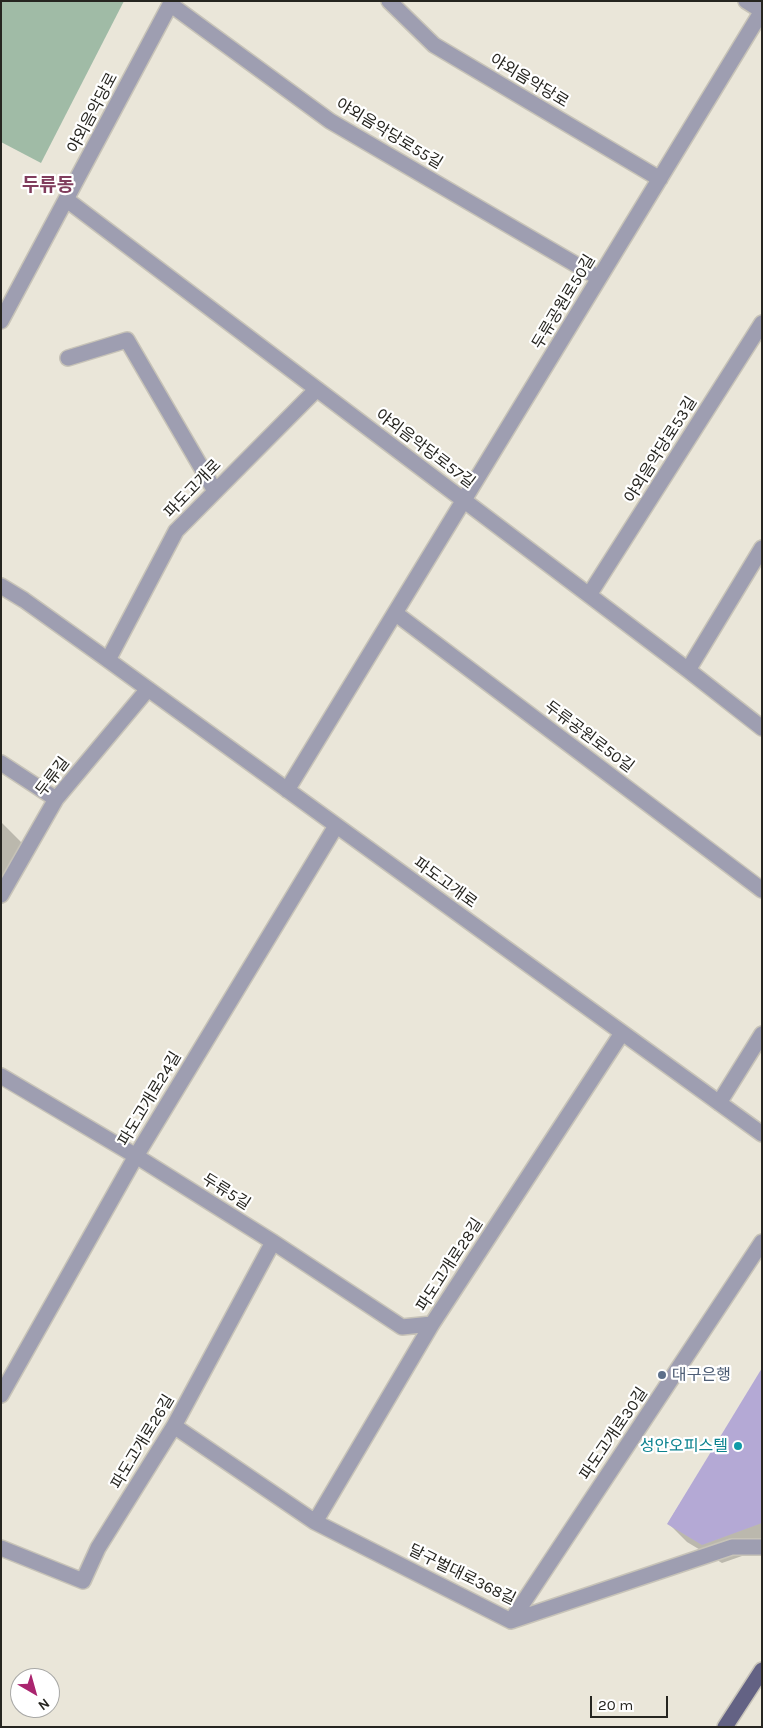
<!DOCTYPE html>
<html>
<head>
<meta charset="utf-8">
<style>
  body { margin:0 }
  #map { position:relative; width:763px; height:1728px; overflow:hidden; background:#eae6d9; font-family:Karla,sans-serif }
  canvas { display:block }
  .frame { position:absolute; inset:0; border:2px solid #262520; pointer-events:none }
  .north { position:absolute; left:10px; top:1668px; width:50px; height:50px; box-sizing:border-box; background:#fff; border:1px solid #a8a8a6; border-radius:50%; rotate:142deg; font-size:14px; font-weight:700; line-height:20px; text-align:center; color:#262520 }
  .north::after { content:''; display:block; margin:auto; width:18px; height:22px; background:#aa256f; clip-path:polygon(50% 0,100% 100%,50% 72%,0 100%) }
  .scale { position:absolute; left:590px; top:1696px; width:78px; height:22px; box-sizing:border-box; border:2px solid #262520; border-top:0; padding-left:6px; font-size:15px; line-height:18px; white-space:nowrap; color:#262520; -webkit-text-stroke:4px #fff; paint-order:stroke }
</style>
</head>
<body>
<div id="map">
<canvas width="763" height="1728"></canvas>
<div class="frame"></div>
<div class="north">N</div>
<div class="scale">20 m</div>
</div>
<script>
const c = document.querySelector('canvas').getContext('2d');
c.lineJoin = 'round';
function paint(path, color) {
  c.fillStyle = color;
  c.fill(path, 'evenodd');
}
function toPath(rows) {
  const path = new Path2D();
  for (const r of rows) {
    path.moveTo(r[0], r[1]);
    for (let i = 2; i < r.length; i += 2) path.lineTo(r[i], r[i + 1]);
  }
  return path;
}
function stroke(path, color, width, dash) {
  c.strokeStyle = color;
  c.lineWidth = width;
  c.lineCap = dash ? 'butt' : 'round';
  c.setLineDash(dash || []);
  c.stroke(path);
}
function write(font, color, halo, rows, align = 'center') {
  c.font = font + ' Karla,"Noto Sans KR",sans-serif';
  c.lineWidth = 4.5;
  c.setLineDash([]);
  c.textBaseline = 'middle';
  c.strokeStyle = halo;
  c.fillStyle = color;
  for (const [text, x, y, turn = 0] of rows) {
    c.save();
    c.translate(x, y);
    c.rotate((+turn || 0) * Math.PI / 180);
    c.textAlign = isNaN(turn) ? turn : align;
    if (halo) c.strokeText(text, 0, 0);
    c.fillText(text, 0, 0);
    c.restore();
  }
}
paint(toPath([
  [1,1,124,1,41,163,1,142]
]), '#a0bba6');
paint(toPath([
  [1,822,31,852,1,900],
  [762,1371,762,1549,722,1563,687,1542,668,1523]
]), '#0003');
paint(toPath([
  [762,1368,762,1523,702,1545,667,1524]
]), '#b4a9d5');
const minor = toPath([
  [389,1,434,45,660,179],
  [746,1,762,11],
  [170,4,330,121,599,278],
  [67,200,688,670,762,728],
  [1,321,172,1],
  [68,358,127,340,215,491],
  [1,586,24,600,108,660,762,1134],
  [589,595,762,323],
  [395,613,762,890],
  [108,660,176,531,317,389],
  [688,670,762,548],
  [1,763,56,799],
  [287,790,762,11],
  [1,895,56,799,148,689],
  [1,1076,136,1156,273,1242,402,1327,432,1324],
  [719,1103,762,1034],
  [1,1395,136,1156,336,826],
  [174,1426,315,1522,511,1621,732,1547,762,1547],
  [315,1522,432,1324,622,1033],
  [1,1548,83,1581,98,1548,174,1426,273,1242],
  [511,1621,762,1242]
]);
const major = toPath([
  [725,1727,762,1670]
]);
stroke(minor, '#c7c3b8', 18);
stroke(major, '#c7c3b8', 18);
stroke(minor, '#9e9eb1', 15);
stroke(major, '#636284', 15);
for (const [x, y, r, color] of [
  [662,1375,5,"#5c6f8a"],
  [738,1446,5,"#0f9aa8"]
]) {
  const dot = new Path2D();
  dot.arc(x, y, r, 0, 2 * Math.PI);
  c.fillStyle = color;
  c.fill(dot);
  stroke(dot, '#fff', 2);
}
write('16px', '#262520', '#fff', [
  ["야외음악당로",529,81,31],
  ["야외음악당로",93,113,-62],
  ["야외음악당로55길",389,134,31],
  ["두류공원로50길",564,302,-59],
  ["야외음악당로57길",425,449,37],
  ["야외음악당로53길",661,450,-58],
  ["파도고개로",193,489,-46],
  ["두류공원로50길",589,737,37],
  ["두류길",53,777,-53],
  ["파도고개로",445,883,36],
  ["파도고개로24길",150,1099,-59],
  ["두류5길",226,1192,32],
  ["파도고개로28길",450,1265,-57],
  ["파도고개로30길",614,1434,-56],
  ["파도고개로26길",143,1442,-59],
  ["달구벌대로368길",462,1575,26]
]);
write('16px', '#4e5e75', '#fff', [
  ["대구은행",672,1375]
], 'left');
write('16px', '#0d838f', '#fff', [
  ["성안오피스텔",728,1446]
], 'right');
write('bold 19px', '#803d5d', '#fff', [
  ["두류동",48,186]
]);
</script>
</body>
</html>
